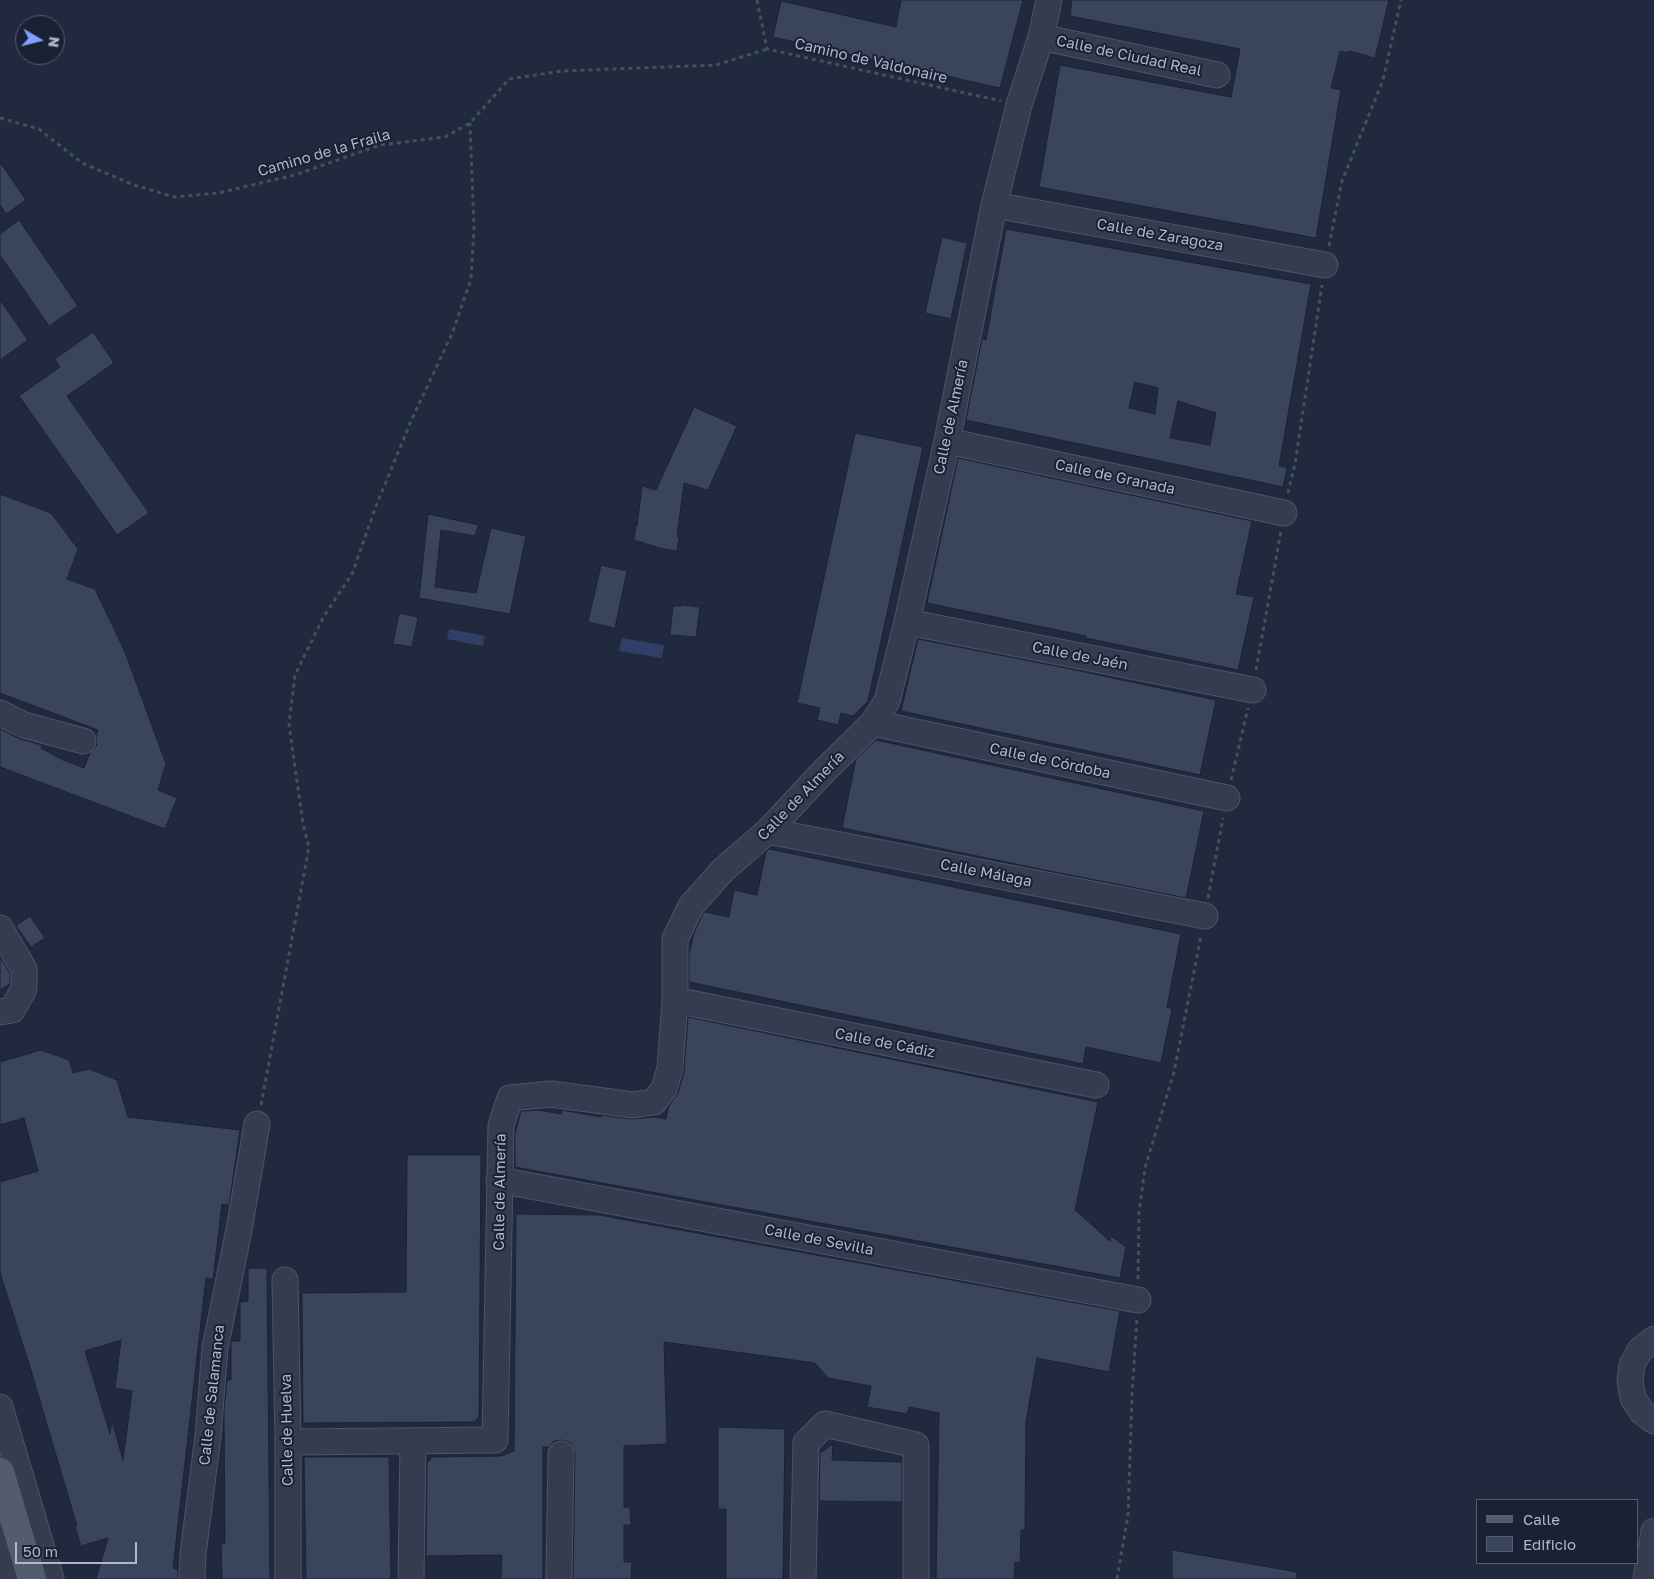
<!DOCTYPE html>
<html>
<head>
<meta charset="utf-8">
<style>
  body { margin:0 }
  #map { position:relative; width:1654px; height:1579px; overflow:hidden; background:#21293f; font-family:"Golos Text",sans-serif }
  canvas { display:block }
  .legend { position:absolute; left:1476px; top:1499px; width:162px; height:65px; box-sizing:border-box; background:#1a2134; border:1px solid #565d70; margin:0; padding:6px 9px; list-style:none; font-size:15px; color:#b1b7ca }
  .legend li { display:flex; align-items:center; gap:10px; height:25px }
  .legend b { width:25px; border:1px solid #565d70 }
  .north { position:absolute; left:15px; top:15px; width:50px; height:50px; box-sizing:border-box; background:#1a2134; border:1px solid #565d70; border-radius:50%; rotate:98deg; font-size:14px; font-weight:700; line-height:20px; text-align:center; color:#b1b7ca }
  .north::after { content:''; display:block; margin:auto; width:18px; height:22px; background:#819fff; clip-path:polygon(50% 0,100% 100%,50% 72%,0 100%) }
  .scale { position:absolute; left:15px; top:1542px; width:122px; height:22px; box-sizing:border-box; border:2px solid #b1b7ca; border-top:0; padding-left:6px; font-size:15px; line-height:18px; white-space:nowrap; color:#b1b7ca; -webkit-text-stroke:4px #1a2134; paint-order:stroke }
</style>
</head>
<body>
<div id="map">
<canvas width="1654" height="1579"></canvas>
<ul class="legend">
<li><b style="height:6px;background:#535b6f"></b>Calle</li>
<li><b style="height:14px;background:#3b445d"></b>Edificio</li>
</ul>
<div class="north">N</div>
<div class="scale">50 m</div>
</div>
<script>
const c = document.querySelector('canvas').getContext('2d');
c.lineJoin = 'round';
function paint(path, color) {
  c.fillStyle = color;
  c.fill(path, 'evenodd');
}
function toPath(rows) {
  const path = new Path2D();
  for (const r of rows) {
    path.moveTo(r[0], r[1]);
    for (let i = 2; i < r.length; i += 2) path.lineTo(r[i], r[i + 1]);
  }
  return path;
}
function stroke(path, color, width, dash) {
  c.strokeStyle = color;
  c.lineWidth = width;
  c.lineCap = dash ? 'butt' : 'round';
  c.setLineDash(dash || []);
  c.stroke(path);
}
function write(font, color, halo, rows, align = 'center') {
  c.font = font + ' "Golos Text",sans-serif';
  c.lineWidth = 4;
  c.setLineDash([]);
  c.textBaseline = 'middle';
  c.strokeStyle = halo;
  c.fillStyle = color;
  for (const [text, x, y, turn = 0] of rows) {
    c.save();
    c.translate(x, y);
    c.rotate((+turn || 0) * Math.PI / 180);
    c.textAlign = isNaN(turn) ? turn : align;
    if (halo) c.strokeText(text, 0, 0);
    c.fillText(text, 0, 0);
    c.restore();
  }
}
paint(toPath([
  [449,629,485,636,483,646,447,639],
  [622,638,664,645,662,658,619,651]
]), '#313f66');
const building = toPath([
  [901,0,1023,0,1000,88,773,37,781,1,896,27,901,0],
  [1072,0,1389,0,1375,58,1349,51,1349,53,1340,51,1331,88,1341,90,1316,238,1039,187,1060,65,1231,97,1240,49,1070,16,1072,0],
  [0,162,26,200,6,214,0,205,0,162],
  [19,220,78,306,49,326,0,255,0,234,19,220],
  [1006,229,1311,284,1279,466,1287,468,1283,487,966,420,982,339,986,340,1006,229],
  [1135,382,1158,388,1155,414,1129,408,1135,382],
  [1178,401,1216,413,1210,445,1170,438,1178,401],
  [942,237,967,243,951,319,925,313,942,237],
  [0,300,28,340,0,360,0,300],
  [93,332,114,363,67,396,149,513,117,535,19,396,60,367,55,359,93,332],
  [694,407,737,426,708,490,684,483,677,537,679,537,677,551,663,549,634,540,636,525,637,526,642,486,656,490,694,407],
  [855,433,923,447,868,701,853,716,841,713,838,725,817,720,820,708,797,703,855,433],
  [958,458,1252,521,1236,594,1254,597,1238,670,1086,638,1086,636,927,603,958,458],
  [0,494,51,513,78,549,67,579,95,589,125,652,166,764,158,790,177,798,165,829,0,767,0,729,20,739,42,745,41,748,63,760,84,768,90,753,97,745,96,736,98,730,0,693,0,494],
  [428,514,478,525,475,536,441,530,435,587,476,593,491,528,526,536,510,614,419,598,428,514],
  [601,565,627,571,615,628,588,622,601,565],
  [682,605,700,607,696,637,670,635,673,606,682,606,682,605],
  [399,613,418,617,412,647,393,644,399,613],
  [918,639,1066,668,1216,700,1200,775,901,711,918,639],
  [876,740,1204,811,1186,898,1040,869,842,828,856,759,876,740],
  [769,849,1181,934,1167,1007,1172,1009,1161,1063,1086,1047,1083,1064,689,982,689,955,694,933,703,914,705,912,729,917,734,890,757,895,766,852,769,849],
  [30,916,45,938,31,947,16,926,30,916],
  [0,956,10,973,10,984,0,990,0,956],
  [688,1017,1098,1102,1075,1210,1110,1241,1111,1236,1126,1247,1120,1278,515,1167,515,1134,521,1111,539,1110,561,1114,562,1110,601,1117,601,1115,631,1119,654,1117,666,1119,669,1106,678,1093,684,1072,688,1017],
  [41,1050,69,1060,73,1073,89,1069,117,1080,128,1117,240,1130,229,1205,222,1204,213,1279,206,1278,173,1568,178,1570,178,1579,96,1579,108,1538,81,1546,75,1526,77,1526,30,1367,0,1273,0,1182,38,1171,24,1118,0,1125,0,1062,41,1050],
  [121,1340,115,1388,132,1391,123,1460,112,1421,110,1434,85,1351,121,1340],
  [407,1155,481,1155,479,1417,474,1422,303,1423,302,1293,406,1292,407,1155],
  [516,1214,599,1215,1120,1311,1109,1372,1037,1358,1026,1422,1025,1530,1021,1530,1020,1563,1015,1562,1014,1579,936,1579,939,1413,909,1407,907,1414,867,1407,871,1386,828,1378,815,1363,664,1342,667,1444,624,1446,624,1507,630,1507,631,1525,624,1525,624,1562,632,1562,631,1579,573,1579,575,1454,573,1447,569,1442,562,1440,554,1441,549,1447,543,1447,543,1579,501,1579,502,1555,426,1556,427,1463,433,1457,501,1456,514,1451,516,1214],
  [248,1268,267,1268,270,1579,222,1579,221,1543,225,1543,224,1411,227,1380,231,1380,231,1341,240,1341,240,1302,248,1301,248,1268],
  [718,1427,785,1429,783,1579,726,1579,726,1509,718,1509,718,1427],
  [833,1444,832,1460,902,1462,902,1502,819,1501,820,1453,833,1444],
  [304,1457,389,1457,391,1579,306,1579,304,1457],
  [1172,1550,1297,1572,1297,1579,1172,1579,1172,1550]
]);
paint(building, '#3b445d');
stroke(building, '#1c2336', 1);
const minor = toPath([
  [1041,37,1217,75],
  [994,205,1325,265],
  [947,441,1284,513],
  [907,622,1253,690],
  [0,713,24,725,83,741],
  [873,723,1227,798],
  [768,831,1205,916],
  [0,928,24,969,24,989,12,1010,0,1012],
  [675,1000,1096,1085],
  [499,1180,1138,1300],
  [285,1280,288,1442,288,1579],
  [1654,1339,1640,1350,1632,1365,1630,1381,1633,1398,1642,1412,1654,1421],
  [0,1407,51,1579],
  [288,1442,495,1440,501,1125,510,1098,551,1094,633,1105,654,1102,664,1089,670,1068,675,1000,675,939,691,906,723,870,768,831,824,771,873,723,887,701,907,622,947,441,994,205,1019,105,1041,37,1049,0],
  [0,1538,12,1579],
  [192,1579,193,1554,208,1436,215,1348,239,1230,257,1124],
  [411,1579,413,1442],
  [559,1579,561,1454],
  [803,1579,806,1443,825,1424,916,1445,916,1579],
  [1646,1579,1654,1531]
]);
const major = toPath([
  [0,1472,32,1579]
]);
stroke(minor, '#4d5467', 27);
stroke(major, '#3e4558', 29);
stroke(toPath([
  [757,0,767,49,1001,101],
  [0,118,39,129,82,163,134,185,174,197,218,193,295,175,380,145,445,137,470,123,509,79,562,71,716,65,767,49],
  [1329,246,1342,181,1383,80,1401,0],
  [1288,493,1295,464,1322,285],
  [1256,670,1281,531],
  [1231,780,1248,708],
  [1208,898,1223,818],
  [261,1105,309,847,303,824,289,724,295,675,324,616,352,574,376,506,411,421,452,334,471,279,474,229,470,123],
  [1138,1279,1139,1213,1145,1168,1174,1072,1201,936],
  [1117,1579,1128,1515,1132,1396,1137,1318]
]), '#3e545a', 3, [4, 4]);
stroke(minor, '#353c4f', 25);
stroke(major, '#535b6f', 28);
write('15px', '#b1b7ca', '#1a2134', [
  ["Calle de Ciudad Real",1129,56,12],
  ["Camino de Valdonaire",871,61,13],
  ["Camino de la Fraila",324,153,-16],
  ["Calle de Zaragoza",1160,235,10],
  ["Calle de Almería",951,417,-78],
  ["Calle de Granada",1115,477,12],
  ["Calle de Jaén",1080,656,11],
  ["Calle de Córdoba",1050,761,12],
  ["Calle de Almería",801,796,-46],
  ["Calle Málaga",986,873,11],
  ["Calle de Cádiz",885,1043,11],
  ["Calle de Almería",500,1192,-89],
  ["Calle de Sevilla",819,1240,11],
  ["Calle de Salamanca",212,1395,-84],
  ["Calle de Huelva",287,1430,-91]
]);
</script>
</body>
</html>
